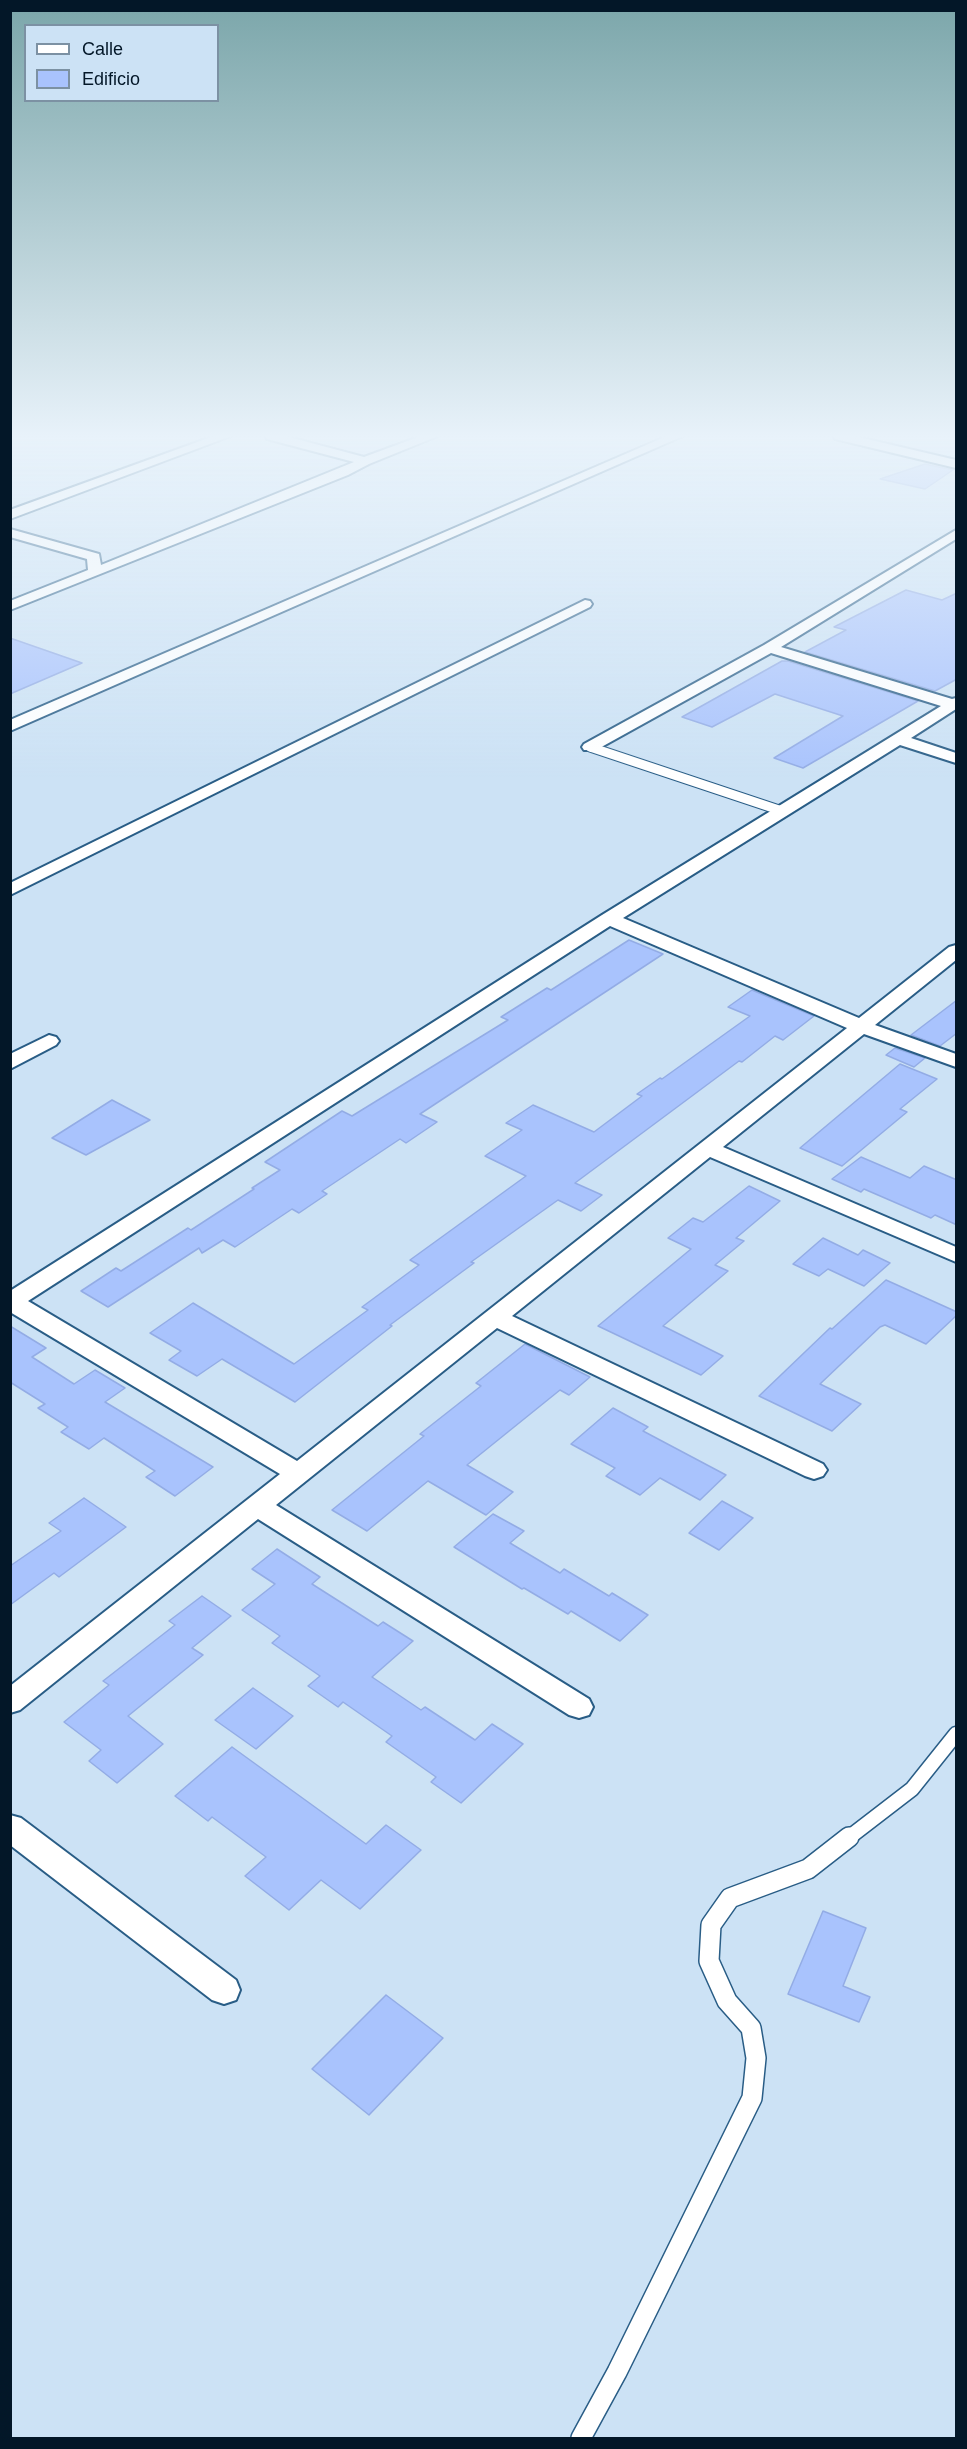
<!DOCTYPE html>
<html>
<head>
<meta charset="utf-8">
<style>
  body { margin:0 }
  #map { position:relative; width:967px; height:2449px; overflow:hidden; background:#cce2f5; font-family:Helvetica,sans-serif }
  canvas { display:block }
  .frame { position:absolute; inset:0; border:12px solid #031728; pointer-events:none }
  .legend { position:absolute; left:24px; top:24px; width:195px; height:78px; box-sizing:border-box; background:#cce2f5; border:2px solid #7c91a3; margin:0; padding:8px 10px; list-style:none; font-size:18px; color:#031728 }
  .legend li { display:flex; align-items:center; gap:12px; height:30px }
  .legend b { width:30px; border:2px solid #7c91a3 }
</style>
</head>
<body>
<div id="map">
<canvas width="967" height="2449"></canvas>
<div class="frame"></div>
<ul class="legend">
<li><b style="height:8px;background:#fff"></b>Calle</li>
<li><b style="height:16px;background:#a9c3fd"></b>Edificio</li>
</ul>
</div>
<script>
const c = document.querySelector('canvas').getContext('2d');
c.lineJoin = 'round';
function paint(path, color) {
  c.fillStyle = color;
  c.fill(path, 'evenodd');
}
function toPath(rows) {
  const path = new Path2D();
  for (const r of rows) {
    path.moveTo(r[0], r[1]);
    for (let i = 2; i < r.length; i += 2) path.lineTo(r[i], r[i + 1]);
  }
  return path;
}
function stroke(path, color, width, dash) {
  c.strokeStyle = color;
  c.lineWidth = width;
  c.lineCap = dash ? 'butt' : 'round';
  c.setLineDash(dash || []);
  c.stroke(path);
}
const building = toPath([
  [925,464,953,470,925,489,880,479,925,464],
  [906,590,942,600,957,593,957,679,935,691,805,652,846,630,834,627,906,590],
  [10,638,82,663,10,694,10,638],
  [782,661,788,661,918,701,803,768,774,758,843,716,775,694,712,727,682,717,782,661],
  [629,940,663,954,420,1114,437,1122,406,1143,400,1139,322,1191,327,1194,299,1213,292,1209,235,1247,223,1240,202,1253,199,1248,108,1307,81,1291,116,1268,121,1271,188,1228,191,1230,254,1189,252,1188,280,1170,265,1162,342,1111,352,1116,508,1020,501,1017,547,988,551,990,629,940],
  [752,990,814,1016,783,1040,775,1036,742,1062,739,1061,575,1183,602,1195,581,1211,558,1200,471,1262,474,1263,390,1325,392,1326,295,1402,222,1359,197,1376,169,1360,181,1351,150,1333,193,1303,294,1364,368,1310,362,1307,419,1265,410,1260,526,1176,485,1156,522,1130,506,1123,533,1105,594,1132,642,1096,637,1094,660,1078,662,1079,750,1016,728,1007,752,990],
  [957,1000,957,1033,940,1046,911,1035,957,1000],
  [895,1048,925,1058,914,1067,886,1055,895,1048],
  [900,1064,937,1079,900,1109,907,1112,842,1166,800,1148,900,1064],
  [112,1100,150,1120,86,1155,52,1138,112,1100],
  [861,1157,910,1178,924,1166,957,1180,957,1225,935,1215,931,1218,864,1189,861,1192,832,1179,861,1157],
  [749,1186,780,1201,736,1238,744,1241,715,1265,728,1271,663,1326,723,1356,701,1375,598,1326,691,1249,668,1238,693,1218,703,1222,749,1186],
  [823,1238,858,1255,863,1250,890,1263,864,1286,828,1269,819,1276,793,1264,823,1238],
  [886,1280,957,1312,957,1315,926,1344,885,1325,880,1327,820,1384,861,1404,832,1431,759,1396,830,1328,832,1329,886,1280],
  [10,1326,46,1348,32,1357,74,1384,95,1370,125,1388,105,1402,213,1467,175,1496,146,1477,155,1471,104,1438,89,1449,61,1432,68,1427,38,1408,45,1404,10,1382,10,1326],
  [525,1344,590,1377,569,1395,560,1390,467,1465,513,1492,486,1515,428,1481,367,1531,332,1510,424,1436,420,1434,481,1386,476,1383,525,1344],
  [613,1408,648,1427,643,1431,726,1475,700,1500,660,1478,640,1495,606,1476,615,1468,571,1444,613,1408],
  [84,1498,126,1527,59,1577,54,1573,10,1605,10,1566,61,1531,49,1523,84,1498],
  [722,1501,753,1518,719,1550,689,1533,722,1501],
  [493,1514,524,1531,510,1543,560,1573,564,1569,609,1596,612,1593,648,1615,620,1641,571,1611,568,1614,524,1588,522,1589,454,1547,493,1514],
  [277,1549,320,1577,312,1584,378,1626,383,1622,413,1641,372,1677,421,1710,425,1707,475,1740,492,1724,523,1744,461,1803,431,1782,436,1777,386,1742,392,1736,343,1702,338,1707,308,1686,320,1676,272,1643,280,1636,242,1610,275,1584,252,1569,277,1549],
  [202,1596,231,1616,192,1648,203,1655,128,1716,163,1744,117,1783,89,1761,101,1750,64,1722,109,1685,103,1681,175,1625,169,1621,202,1596],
  [253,1688,293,1716,256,1749,215,1720,253,1688],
  [232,1747,366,1844,386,1825,421,1850,360,1909,321,1880,289,1910,245,1876,266,1857,212,1817,208,1821,175,1796,232,1747],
  [823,1911,866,1928,843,1986,870,1997,859,2022,788,1994,823,1911],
  [386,1995,443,2038,369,2115,312,2069,386,1995]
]);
paint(building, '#a9c3fd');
stroke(building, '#93ace5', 1.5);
const serviceFar2 = toPath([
  [590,747,782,811]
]);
const serviceFar1 = toPath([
  [847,1839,912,1789,956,1734]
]);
const service = toPath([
  [581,2438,617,2372,752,2098,756,2058,751,2028,727,2001,709,1961,711,1925,730,1898,808,1869,849,1837]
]);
const minor = toPath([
  [214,436,231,436,10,519,10,510,214,436],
  [265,436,285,436,364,457,421,436,438,436,369,464,348,475,10,610,10,601,88,570,87,559,10,537,10,529,99,554,101,565,354,462,267,439,265,436],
  [667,436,683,436,10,731,10,720,667,436],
  [833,436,854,436,956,460,956,468,835,439,833,436],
  [956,530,956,539,781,647,952,699,956,698,956,709,911,738,956,753,956,763,900,745,623,918,859,1018,949,947,956,945,956,960,875,1025,956,1054,956,1067,864,1034,723,1147,956,1247,956,1262,710,1157,512,1316,823,1464,827,1470,823,1476,814,1479,805,1476,497,1328,276,1505,589,1699,593,1707,589,1715,579,1718,569,1715,258,1519,20,1710,10,1713,10,1686,280,1474,10,1312,10,1291,602,915,941,706,771,653,596,750,584,750,582,747,584,744,764,645,956,530],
  [610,926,847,1028,297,1461,28,1301,610,926],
  [585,600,590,601,592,604,590,607,10,895,10,883,585,600],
  [49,1035,56,1037,59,1041,56,1045,10,1069,10,1054,49,1035],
  [10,1815,21,1818,236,1980,240,1990,236,2000,224,2004,212,2000,10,1845,10,1815]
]);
stroke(serviceFar2, '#295d86', 11);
stroke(serviceFar1, '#295d86', 17);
stroke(service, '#295d86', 22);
stroke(minor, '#295d86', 4);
stroke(serviceFar2, '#fff', 9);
stroke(serviceFar1, '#fff', 14);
stroke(service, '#fff', 19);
paint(minor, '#fff');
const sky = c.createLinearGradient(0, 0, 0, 779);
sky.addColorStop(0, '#7ba6aa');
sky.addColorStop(0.56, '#e8f2fa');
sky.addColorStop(1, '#e8f2fa00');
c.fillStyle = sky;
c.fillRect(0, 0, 967, 779);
</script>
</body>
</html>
